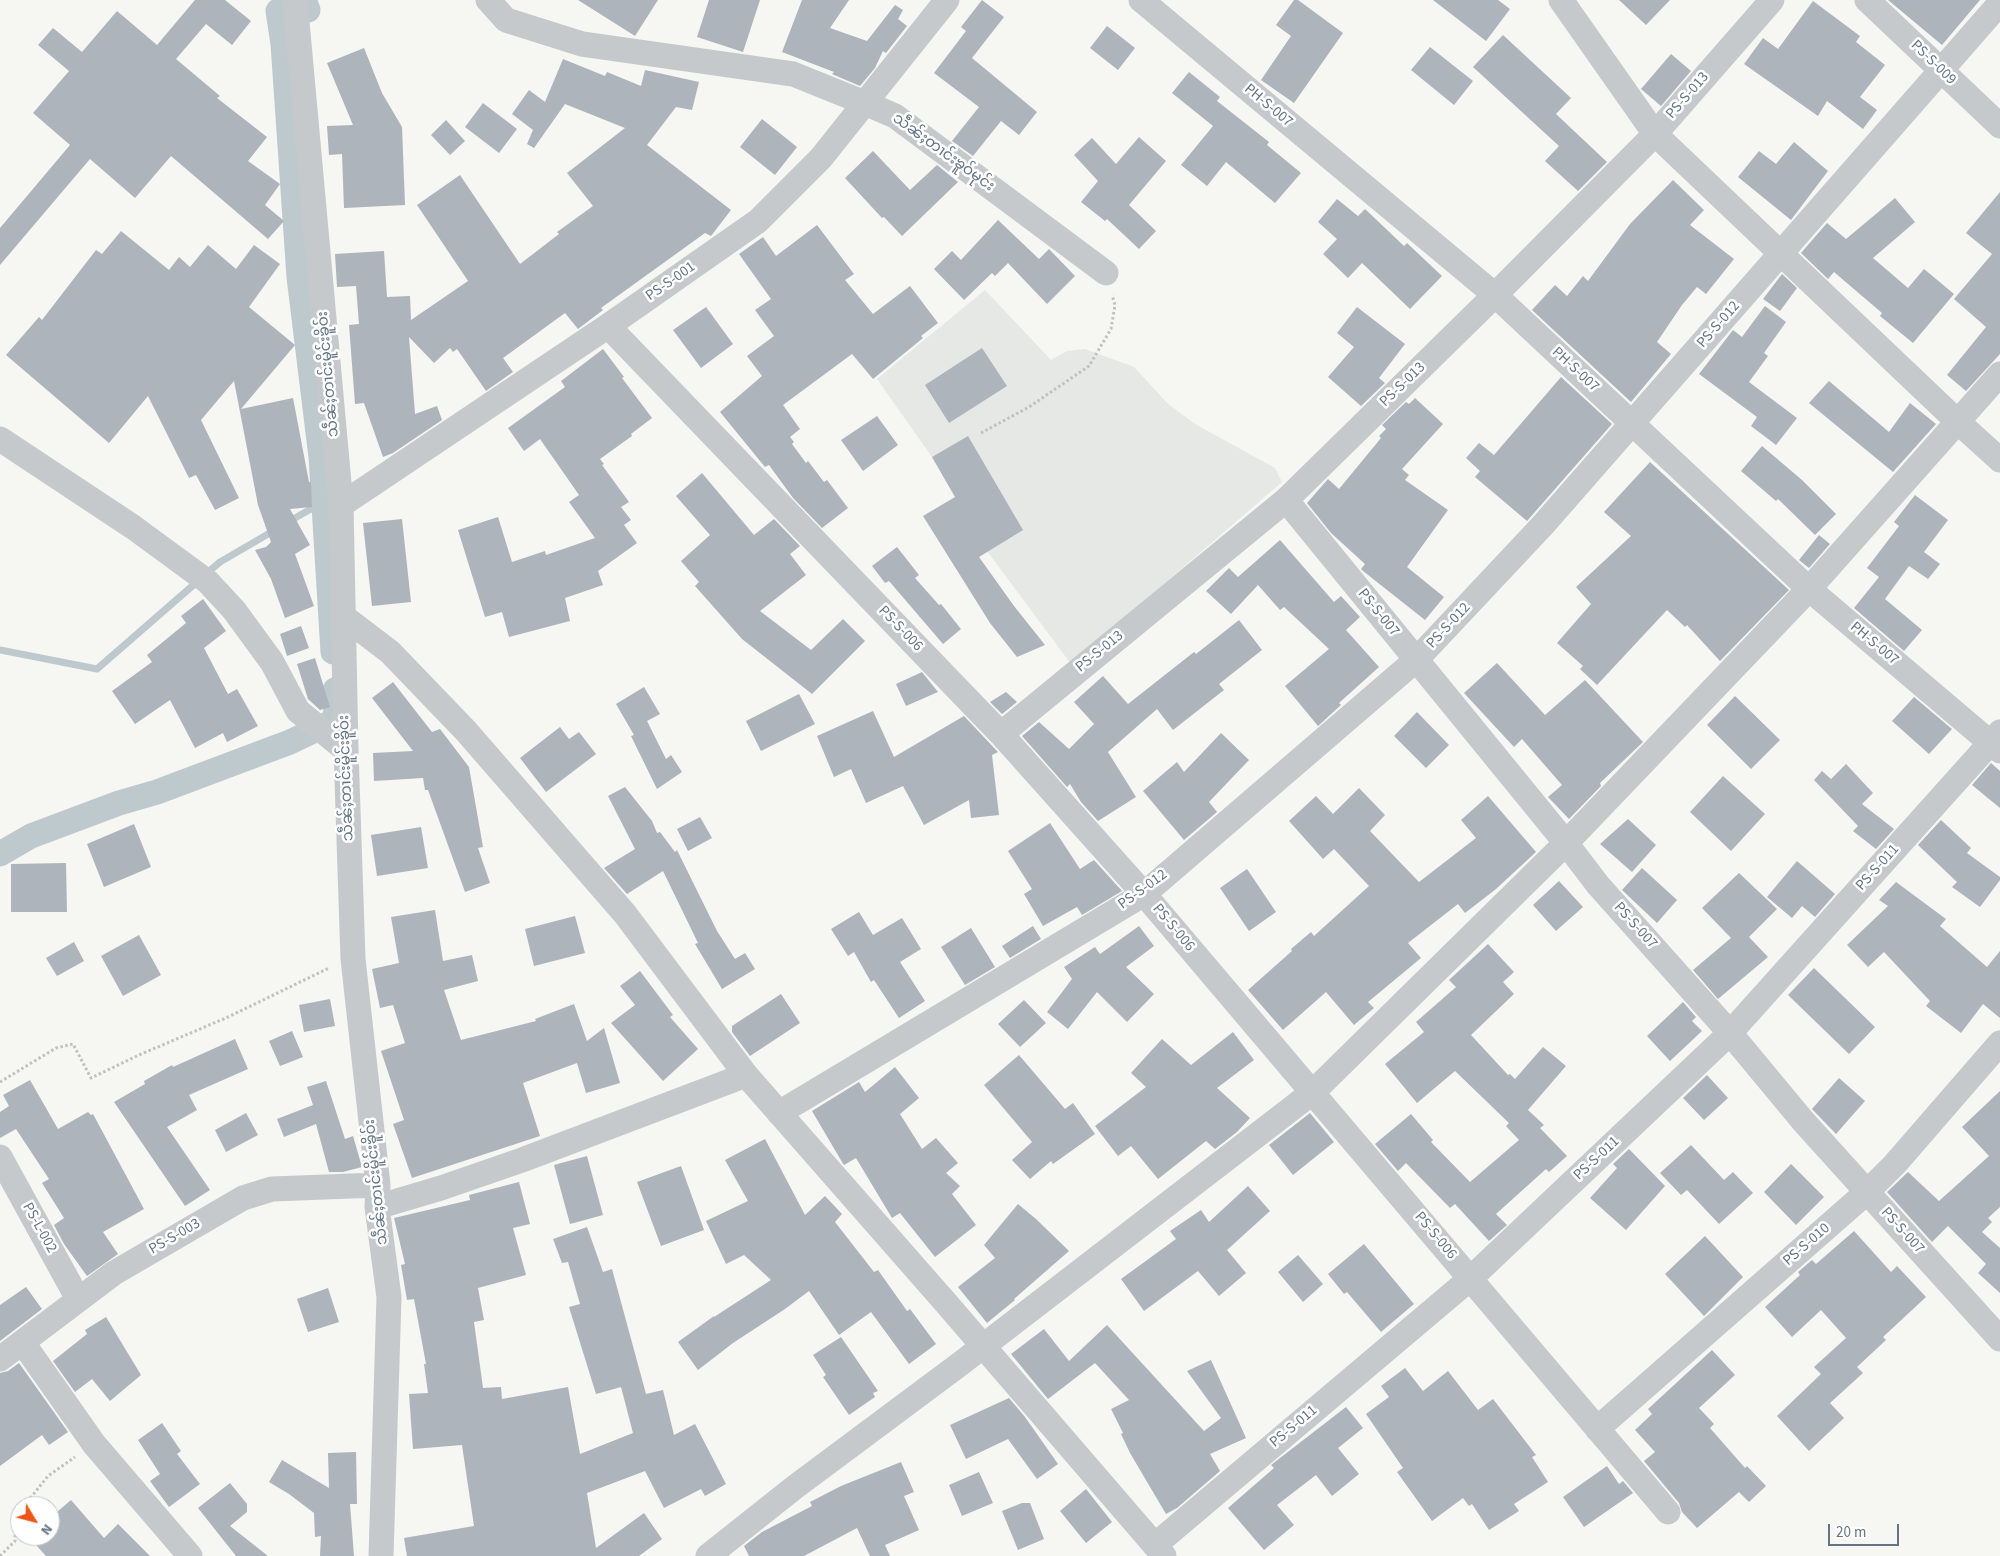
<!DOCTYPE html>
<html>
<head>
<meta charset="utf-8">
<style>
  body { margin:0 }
  #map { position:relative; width:2000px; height:1556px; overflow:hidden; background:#f6f6f2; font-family:"Source Sans 3",sans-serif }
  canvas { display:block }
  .north { position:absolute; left:10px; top:1496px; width:50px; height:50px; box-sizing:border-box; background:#fff; border:1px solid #c1c7ce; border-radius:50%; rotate:127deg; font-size:14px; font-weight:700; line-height:20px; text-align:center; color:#637485 }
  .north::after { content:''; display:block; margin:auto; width:18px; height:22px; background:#ef5419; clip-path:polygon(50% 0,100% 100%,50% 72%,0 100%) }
  .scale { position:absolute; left:1828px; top:1524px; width:71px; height:22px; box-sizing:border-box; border:2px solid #637485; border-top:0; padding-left:6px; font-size:15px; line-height:18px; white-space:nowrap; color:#637485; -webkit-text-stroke:4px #fff; paint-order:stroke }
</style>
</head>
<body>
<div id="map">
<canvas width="2000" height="1556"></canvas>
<div class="north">N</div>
<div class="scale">20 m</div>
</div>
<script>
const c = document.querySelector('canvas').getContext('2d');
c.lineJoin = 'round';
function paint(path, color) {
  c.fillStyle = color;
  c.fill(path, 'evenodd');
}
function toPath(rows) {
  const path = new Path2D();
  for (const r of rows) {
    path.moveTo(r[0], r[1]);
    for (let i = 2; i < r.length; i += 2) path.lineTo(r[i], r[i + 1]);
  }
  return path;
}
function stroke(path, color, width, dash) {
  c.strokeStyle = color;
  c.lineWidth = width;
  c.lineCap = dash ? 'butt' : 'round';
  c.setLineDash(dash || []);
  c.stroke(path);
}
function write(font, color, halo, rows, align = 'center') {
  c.font = font + ' "Source Sans 3","Noto Sans Myanmar",sans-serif';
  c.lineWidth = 5;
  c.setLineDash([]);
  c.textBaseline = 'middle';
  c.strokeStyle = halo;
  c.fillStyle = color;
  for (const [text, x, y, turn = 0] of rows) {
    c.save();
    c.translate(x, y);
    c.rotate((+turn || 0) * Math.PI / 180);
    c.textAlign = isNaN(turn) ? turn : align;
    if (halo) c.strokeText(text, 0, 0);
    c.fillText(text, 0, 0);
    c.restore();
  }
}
paint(toPath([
  [985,290,1051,360,1067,351,1085,349,1134,367,1168,404,1195,424,1275,468,1282,482,1071,664,987,551,932,457,877,379]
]), '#e6e8e5');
stroke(toPath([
  [288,522,325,501],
  [206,574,220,562,275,530],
  [0,650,97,669,198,581]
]), '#bec9ce', 7);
stroke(toPath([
  [305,2,308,10,278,11,283,44,299,277,321,457,333,652],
  [0,854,31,836,119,803,157,792,290,742,336,720,335,690]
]), '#bec9ce', 25);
paint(toPath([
  [195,0,225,0,251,21,232,45,206,24,176,59,220,96,217,98,267,137,248,161,280,184,265,205,284,221,268,239,171,156,135,198,90,159,0,265,0,228,70,145,33,113,69,71,38,45,53,28,82,52,117,11,157,45],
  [578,0,658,0,635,36],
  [709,0,760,0,743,52,697,37],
  [802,0,849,0,830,28,867,41,895,5,903,10,898,19,907,26,886,53,883,51,875,68,860,86,832,74,834,72,782,52],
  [982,0,1004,17,972,58,1037,112,1019,135,1001,121,973,156,952,141,979,107,934,73,966,31,961,27],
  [1294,0,1298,0,1343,33,1294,103,1261,80,1291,36,1276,25],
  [1433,0,1498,0,1510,9,1486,41],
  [1619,0,1670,0,1646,25],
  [1888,0,1980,0,1942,45],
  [1813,1,1860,36,1856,42,1885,65,1860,97,1877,110,1863,129,1827,101,1818,116,1744,64,1763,38,1778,49],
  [1107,26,1135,48,1118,70,1090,48],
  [1503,35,1571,98,1556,114,1607,162,1578,191,1545,161,1559,146,1473,67],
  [1430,47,1473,81,1454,105,1411,70],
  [364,48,382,93,402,127,405,205,344,208,342,154,329,155,327,126,353,125,327,63],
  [1671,54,1691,71,1661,106,1641,89],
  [563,59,605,76,607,72,641,86,645,70,699,82,692,110,676,107,647,145,731,210,711,236,705,233,601,308,603,310,578,329,565,313,503,358,513,372,486,391,457,349,453,352,450,348,434,363,409,337,415,414,437,406,442,420,393,453,383,457,364,403,355,404,349,325,359,324,356,286,337,287,335,254,384,251,387,297,410,296,411,320,468,281,417,205,460,175,520,264,559,234,557,232,593,206,567,173,625,128,565,104,534,148,527,144,533,130,512,114,529,90,545,102],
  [1189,72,1220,97,1217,101,1269,142,1267,145,1301,173,1275,203,1226,162,1207,186,1181,165,1213,126,1172,93],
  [483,103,517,129,499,153,465,127],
  [762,119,797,147,775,175,740,147],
  [446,120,465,141,450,155,431,135],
  [1139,137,1166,161,1129,205,1156,231,1139,249,1107,219,1105,221,1081,202,1098,181,1074,155,1092,138,1116,164],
  [1794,142,1828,171,1791,220,1738,177,1759,151,1776,164],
  [873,151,910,190,937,165,958,182,902,236,884,217,882,218,845,178],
  [1673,180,1704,210,1690,225,1734,259,1706,294,1697,287,1682,305,1657,342,1671,354,1631,402,1532,310,1555,285,1567,296,1583,276,1588,281,1630,224],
  [2000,192,2000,354,1966,391,1947,375,1986,327,1954,299,1992,254,1966,233],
  [1895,198,1915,222,1873,258,1908,288,1924,269,1954,294,1913,343,1880,316,1882,313,1834,272,1828,279,1801,253,1827,223,1846,239],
  [1337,199,1358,216,1365,209,1404,246,1407,243,1442,276,1410,309,1362,263,1348,278,1323,254,1337,239,1318,222],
  [998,220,1039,259,1049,249,1075,276,1047,304,1008,263,995,276,992,273,964,300,934,269,952,251,961,260],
  [817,225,854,274,845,280,873,314,910,286,938,323,921,336,923,338,873,379,852,354,783,405,800,429,790,437,794,442,792,444,806,463,808,461,824,482,827,480,848,508,822,528,793,498,769,465,765,467,720,412,762,376,747,356,774,336,755,310,771,299,739,254,763,237,776,256],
  [121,231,169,270,179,257,190,267,208,245,236,269,254,245,280,264,249,307,295,345,241,409,293,398,309,482,311,482,312,507,290,509,310,545,295,554,314,606,285,618,271,579,255,550,266,547,271,542,258,505,234,381,201,420,239,498,215,510,196,475,189,478,148,396,109,443,6,355,39,317,42,320,96,250,102,254],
  [1782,274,1797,288,1780,311,1763,299],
  [1765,306,1786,322,1764,353,1768,356,1749,382,1797,418,1776,445,1751,426,1757,417,1699,374,1733,330,1742,337],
  [706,307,733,344,701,368,673,330],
  [1357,307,1405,344,1379,378,1385,383,1361,406,1328,377,1354,347,1337,333],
  [982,348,1007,386,949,423,925,385],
  [603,349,624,377,622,378,652,418,631,434,632,436,600,459,604,464,602,465,629,502,621,507,631,520,624,525,637,543,598,571,603,585,565,598,570,621,509,637,502,612,485,617,458,530,498,517,512,562,545,551,546,555,595,538,569,502,579,495,540,439,524,451,508,428,565,387,561,381],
  [1561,377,1612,424,1527,521,1475,477,1480,471,1466,458,1479,443,1494,455],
  [1829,381,1889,432,1910,403,1936,424,1893,472,1809,403],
  [1415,398,1443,424,1402,469,1409,475,1405,480,1448,510,1407,567,1444,597,1425,620,1363,571,1361,569,1365,564,1331,533,1307,503,1328,479,1339,489,1381,438,1379,436,1386,429,1382,425,1406,402,1409,404],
  [877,416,898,445,863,471,841,440],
  [968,436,1023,530,979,557,1014,606,1045,645,1017,657,990,623,923,516,955,497,932,457],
  [1762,446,1802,480,1836,514,1815,535,1778,499,1776,501,1741,471],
  [1650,462,1789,590,1720,661,1687,625,1685,627,1667,610,1597,685,1580,669,1583,666,1557,643,1591,604,1576,587,1631,536,1604,512],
  [702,473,754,535,774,519,800,546,790,554,806,575,760,611,811,650,843,619,865,641,812,694,742,639,695,586,699,582,681,561,710,535,676,496],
  [1915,495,1948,520,1924,552,1940,564,1928,579,1909,566,1885,599,1922,630,1904,651,1854,608,1879,577,1867,568,1899,526,1894,522],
  [402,519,411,602,372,606,363,523],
  [1819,535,1830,544,1809,568,1799,560],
  [1280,540,1334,602,1341,596,1360,617,1346,630,1379,667,1339,703,1341,705,1318,726,1285,686,1329,649,1284,607,1280,610,1258,585,1231,614,1206,591,1229,568,1238,577],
  [897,547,919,575,915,578,939,605,941,604,961,629,943,644,889,581,885,583,872,566],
  [203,599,226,631,204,648,228,694,237,689,258,726,227,742,223,733,195,748,170,700,135,724,112,691,152,662,147,655,186,623,181,616],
  [1239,620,1262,650,1219,684,1224,690,1173,730,1157,709,1108,752,1136,797,1098,821,1081,802,1070,784,1067,787,1022,736,1039,722,1069,749,1094,724,1074,702,1103,676,1128,704,1194,652,1196,654],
  [301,626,309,648,287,656,280,634],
  [315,658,330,707,320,710,308,699,297,664],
  [1497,663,1545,715,1585,680,1643,742,1600,783,1601,786,1569,819,1548,797,1562,785,1522,739,1514,747,1464,693],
  [922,672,938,692,906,706,896,684],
  [393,682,432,732,440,729,469,767,483,847,478,848,490,883,465,892,428,790,425,790,423,778,374,781,373,753,413,751,372,698],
  [644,687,660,714,647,721,666,759,671,755,682,772,657,789,631,736,634,735,616,704],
  [1006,692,1017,702,1002,714,990,702],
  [799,694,815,724,761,751,746,721],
  [1735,696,1780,740,1751,769,1707,725],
  [1914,697,1952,729,1929,754,1892,721],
  [873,711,894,757,964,716,998,752,992,755,999,815,971,818,969,800,924,825,903,786,866,803,851,769,834,777,817,736],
  [1417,712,1449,745,1426,768,1394,736],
  [560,727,569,739,579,732,596,754,546,792,520,758],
  [1221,733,1249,760,1209,802,1217,812,1184,840,1143,791,1177,762,1184,772],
  [1991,763,2000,771,2000,808,1972,785],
  [1846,764,1873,793,1862,804,1894,829,1876,849,1853,831,1858,826,1814,780,1822,771,1831,779],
  [1723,776,1765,814,1731,851,1690,812],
  [625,787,652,821,657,833,660,832,675,852,677,850,717,931,735,959,745,953,755,969,722,989,695,944,698,943,663,871,627,894,604,868,635,849,608,796],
  [1359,788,1385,815,1370,831,1419,882,1476,838,1461,820,1488,796,1536,852,1496,889,1465,913,1458,904,1408,943,1421,958,1368,1002,1374,1008,1354,1025,1326,992,1283,1030,1248,990,1292,951,1291,949,1311,932,1314,936,1369,886,1334,849,1323,859,1289,821,1316,796,1333,814],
  [700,817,712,838,688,851,677,829],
  [1628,819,1656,845,1632,872,1600,844],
  [1941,820,1971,848,1967,853,2000,877,2000,880,1980,907,1952,887,1957,882,1918,845],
  [1050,823,1080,869,1094,860,1122,891,1082,915,1077,907,1043,926,1024,894,1032,889,1008,851],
  [134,824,151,867,104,887,87,844],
  [421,827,428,868,377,876,371,835],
  [1797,861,1835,894,1815,917,1802,906,1792,918,1767,897],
  [66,863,67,912,11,912,11,864],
  [1642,868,1677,900,1657,923,1622,890],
  [1247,869,1276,912,1249,931,1220,888],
  [1739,873,1777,909,1749,937,1768,957,1718,999,1693,970,1731,938,1702,908],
  [1559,881,1583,907,1556,931,1533,905],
  [1896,882,1946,919,1940,926,1987,967,2000,951,2000,1018,1983,1004,1961,1033,1926,1006,1930,1001,1884,952,1868,967,1847,945,1888,906,1879,900],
  [435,910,443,961,472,955,478,981,444,990,461,1040,536,1021,535,1019,574,1004,587,1041,604,1028,620,1083,586,1093,577,1063,523,1083,540,1136,412,1178,393,1124,404,1120,381,1051,405,1043,393,1005,380,1008,372,969,399,963,391,917],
  [859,912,873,935,902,918,921,949,900,962,925,1001,899,1018,874,980,871,982,854,952,848,956,831,929],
  [575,916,585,953,534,966,525,929],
  [1033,926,1041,939,1010,958,1002,946],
  [1139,926,1154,946,1126,967,1154,994,1127,1022,1097,992,1068,1029,1047,1012,1072,979,1064,967,1095,947,1100,954],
  [971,928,995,967,965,985,941,947],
  [139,935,161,975,123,996,101,956],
  [74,942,84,961,57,976,46,958],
  [1488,944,1514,972,1503,982,1514,994,1471,1035,1508,1075,1510,1074,1515,1079,1543,1047,1566,1066,1528,1110,1544,1125,1540,1128,1567,1156,1549,1172,1546,1169,1496,1214,1507,1225,1489,1241,1455,1204,1450,1208,1406,1163,1398,1171,1375,1144,1411,1114,1433,1140,1431,1142,1470,1182,1519,1140,1506,1126,1509,1123,1455,1071,1417,1103,1385,1064,1424,1032,1416,1022,1456,987,1449,980],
  [1814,968,1875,1027,1849,1054,1788,995],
  [640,971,673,1015,670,1017,698,1049,663,1081,611,1023,635,1005,620,986],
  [781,994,800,1023,750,1056,732,1032,732,1026],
  [330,999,335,1026,304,1032,299,1005],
  [1024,1000,1046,1023,1020,1047,998,1024],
  [1683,1002,1696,1017,1692,1021,1702,1031,1670,1061,1647,1036],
  [292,1031,303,1057,280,1066,269,1041],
  [1233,1032,1254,1060,1217,1088,1250,1118,1237,1132,1215,1149,1206,1141,1158,1179,1131,1146,1118,1156,1095,1126,1146,1087,1131,1073,1162,1039,1191,1065],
  [235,1039,248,1069,189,1095,197,1110,167,1127,210,1190,185,1206,114,1102,145,1084,144,1081,172,1065,173,1067],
  [1019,1055,1065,1109,1073,1103,1095,1134,1053,1164,1051,1161,1030,1179,1012,1160,1032,1142,984,1085],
  [895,1067,919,1098,900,1114,922,1149,936,1138,958,1163,946,1173,960,1186,952,1194,976,1225,935,1257,900,1213,892,1218,856,1158,844,1165,842,1162,812,1111,859,1082,865,1092],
  [1707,1075,1728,1098,1704,1120,1683,1098],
  [1839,1078,1865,1101,1836,1134,1812,1109],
  [30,1080,58,1129,88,1112,91,1115,93,1114,144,1209,103,1232,118,1254,87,1276,64,1244,54,1225,64,1218,42,1183,49,1179,16,1129,0,1138,0,1112,9,1106,3,1095],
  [326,1081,345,1139,353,1136,362,1167,343,1172,329,1172,316,1124,284,1137,277,1119,313,1105,307,1087],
  [2000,1091,2000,1207,1988,1218,1992,1222,1982,1232,2000,1248,2000,1293,1978,1273,1986,1264,1948,1226,1932,1242,1887,1192,1908,1172,1939,1201,1989,1156,1962,1127],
  [246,1113,258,1135,226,1152,215,1130],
  [1310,1113,1334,1142,1293,1175,1269,1145],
  [765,1139,805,1215,825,1196,842,1214,835,1222,874,1272,878,1270,907,1311,910,1309,936,1344,909,1364,871,1312,839,1335,809,1291,785,1309,733,1343,698,1370,678,1342,714,1316,714,1317,771,1280,744,1255,726,1264,706,1221,748,1201,725,1160],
  [1691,1145,1724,1180,1733,1172,1753,1193,1719,1224,1687,1190,1681,1195,1660,1173],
  [1629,1149,1665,1186,1626,1230,1590,1198,1617,1168,1613,1164],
  [587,1156,603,1215,570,1224,554,1165],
  [1791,1164,1824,1197,1796,1225,1764,1192],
  [681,1166,704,1230,661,1246,637,1182],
  [519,1182,530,1224,513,1228,526,1275,478,1288,484,1320,474,1322,483,1388,501,1387,502,1399,568,1387,580,1454,633,1433,621,1387,596,1394,569,1307,580,1304,568,1262,562,1263,553,1239,587,1227,603,1272,612,1269,646,1394,663,1390,674,1435,695,1424,726,1484,705,1496,701,1489,664,1508,645,1471,587,1493,596,1548,644,1513,662,1539,639,1556,407,1556,404,1538,474,1526,462,1445,413,1449,409,1394,428,1393,424,1364,426,1364,414,1299,407,1300,401,1265,405,1264,394,1218,470,1200,469,1195],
  [1248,1186,1270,1211,1227,1250,1246,1273,1219,1296,1198,1271,1144,1311,1121,1279,1176,1239,1170,1231,1201,1210,1209,1222],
  [1018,1204,1036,1219,1069,1251,1014,1299,1015,1300,987,1323,958,1287,995,1258,984,1245],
  [1854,1231,1891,1272,1897,1266,1926,1297,1883,1337,1886,1340,1857,1367,1863,1373,1830,1403,1844,1418,1809,1451,1777,1416,1821,1374,1814,1367,1846,1338,1821,1310,1792,1337,1765,1307,1800,1275,1798,1272,1812,1260,1816,1264],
  [1705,1236,1743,1277,1704,1316,1665,1274],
  [1364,1244,1414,1304,1381,1332,1347,1292,1344,1294,1328,1274],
  [1298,1255,1323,1284,1303,1302,1278,1272],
  [26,1287,42,1309,0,1341,0,1305],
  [328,1288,339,1322,308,1332,297,1299],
  [106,1317,141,1375,110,1401,92,1379,75,1392,53,1361,87,1334,85,1330],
  [1107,1325,1204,1431,1221,1418,1187,1371,1211,1360,1246,1438,1210,1454,1220,1471,1177,1508,1166,1514,1130,1453,1121,1434,1123,1433,1111,1409,1129,1400,1095,1363,1048,1399,1011,1354,1044,1329,1069,1361],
  [841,1337,878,1391,873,1393,875,1397,849,1415,823,1377,826,1375,813,1355],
  [1712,1350,1735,1375,1699,1408,1714,1424,1710,1428,1745,1468,1747,1466,1766,1486,1749,1502,1739,1492,1697,1528,1682,1512,1679,1503,1644,1461,1655,1452,1635,1430,1652,1414,1648,1409],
  [19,1363,68,1432,49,1445,42,1435,0,1466,0,1373,8,1371],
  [1405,1368,1423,1391,1448,1371,1478,1410,1493,1399,1536,1455,1532,1457,1548,1482,1514,1504,1519,1511,1489,1530,1472,1504,1469,1506,1463,1498,1432,1521,1397,1472,1403,1468,1366,1414,1389,1397,1381,1386],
  [1009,1398,1025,1417,1058,1464,1037,1479,1008,1439,966,1459,950,1425],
  [1346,1407,1363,1428,1338,1448,1359,1474,1332,1496,1316,1475,1277,1505,1294,1525,1264,1550,1228,1508,1274,1468,1271,1465],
  [162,1423,181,1451,177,1454,200,1484,169,1507,150,1481,160,1474,138,1440],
  [356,1452,357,1504,350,1504,354,1556,320,1556,321,1536,315,1537,314,1513,289,1494,269,1482,282,1460,329,1488,328,1453],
  [901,1462,914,1492,904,1496,919,1530,885,1545,890,1556,870,1556,857,1528,804,1556,749,1556,744,1546,762,1532,812,1506,810,1502,841,1486],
  [1607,1466,1619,1484,1623,1481,1633,1493,1584,1527,1563,1497],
  [979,1472,993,1503,962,1516,949,1485],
  [230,1483,247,1504,247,1512,230,1526,268,1556,236,1556,198,1508],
  [1086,1489,1112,1522,1086,1543,1060,1511],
  [71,1500,104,1538,118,1524,150,1556,46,1556,28,1536,50,1536,50,1518],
  [1022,1503,1030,1503,1044,1539,1018,1550,1002,1511]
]), '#adb4bb');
stroke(toPath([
  [981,433,1029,407,1089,366,1111,329,1115,305,1112,295],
  [0,1082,56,1048,73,1044,91,1078,139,1055,228,1017,329,968],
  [24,1506,48,1476,75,1457],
  [0,1556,15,1541,15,1517,20,1511]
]), '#bfc1c3', 3, [2.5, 2.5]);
stroke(toPath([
  [295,0,341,505,346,750,353,959,378,1185,377,1207,389,1297,381,1556],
  [488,0,506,20,582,44,793,74,865,103,895,116,1106,273],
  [1141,0,1495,295,1809,589,2000,751],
  [1561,0,1655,134,1958,422,2000,460],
  [1867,0,2000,126],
  [608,326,1001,734,1144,894,1668,1512],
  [0,439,133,527,208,582,234,610,272,662,298,711,346,750],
  [1286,500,1566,843,1598,885,1730,1033,1803,1121,2000,1339],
  [341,505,608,326,758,221,821,158,947,0],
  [344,617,390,652,466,731,625,914,746,1075,946,1303,1164,1556],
  [1001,734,1286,500,1495,295,1655,134,1772,0],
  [779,1113,1144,894,1416,660,1542,526,2000,3],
  [0,1157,78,1299],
  [377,1207,441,1188,522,1160,746,1075],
  [23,1343,94,1444,190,1556],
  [0,1359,114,1273,243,1198,272,1189,378,1185],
  [1597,1429,1867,1192,1895,1164,2000,1043],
  [1155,1545,1471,1278,1730,1033,2000,732],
  [708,1556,795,1487,960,1364,1313,1092,1566,843,1809,589,2000,374]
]), '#c5c9cc', 25);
write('15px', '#637485', '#fff', [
  ["PS-S-009",1933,63,44],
  ["PS-S-013",1688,96,-49],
  ["PH-S-007",1268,106,40],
  ["သဵၼ်ႈတၢင်းၶူဝ်မုင်း",943,153,36],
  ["PS-S-001",671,282,-35],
  ["PS-S-012",1719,325,-49],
  ["PH-S-007",1575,370,43],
  ["သဵၼ်ႈတၢင်းမိူင်းၶိူဝ်း",329,374,-95],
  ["PS-S-013",1403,385,-44],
  ["PS-S-007",1378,613,51],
  ["PS-S-012",1449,626,-47],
  ["PS-S-006",900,629,46],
  ["PH-S-007",1874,644,40],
  ["PS-S-013",1100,652,-39],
  ["သဵၼ်ႈတၢင်းမိူင်းၶိူဝ်း",347,778,-92],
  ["PS-S-011",1878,868,-48],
  ["PS-S-012",1143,890,-36],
  ["PS-S-007",1635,926,48],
  ["PS-S-006",1173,928,50],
  ["PS-S-011",1597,1159,-43],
  ["သဵၼ်ႈတၢင်းမိူင်းၶိူဝ်း",377,1182,-96],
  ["PS-L-002",39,1228,61],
  ["PS-S-007",1902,1231,48],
  ["PS-S-006",1435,1236,50],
  ["PS-S-003",175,1237,-30],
  ["PS-S-010",1807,1245,-41],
  ["PS-S-011",1294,1427,-40]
]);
</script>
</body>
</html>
